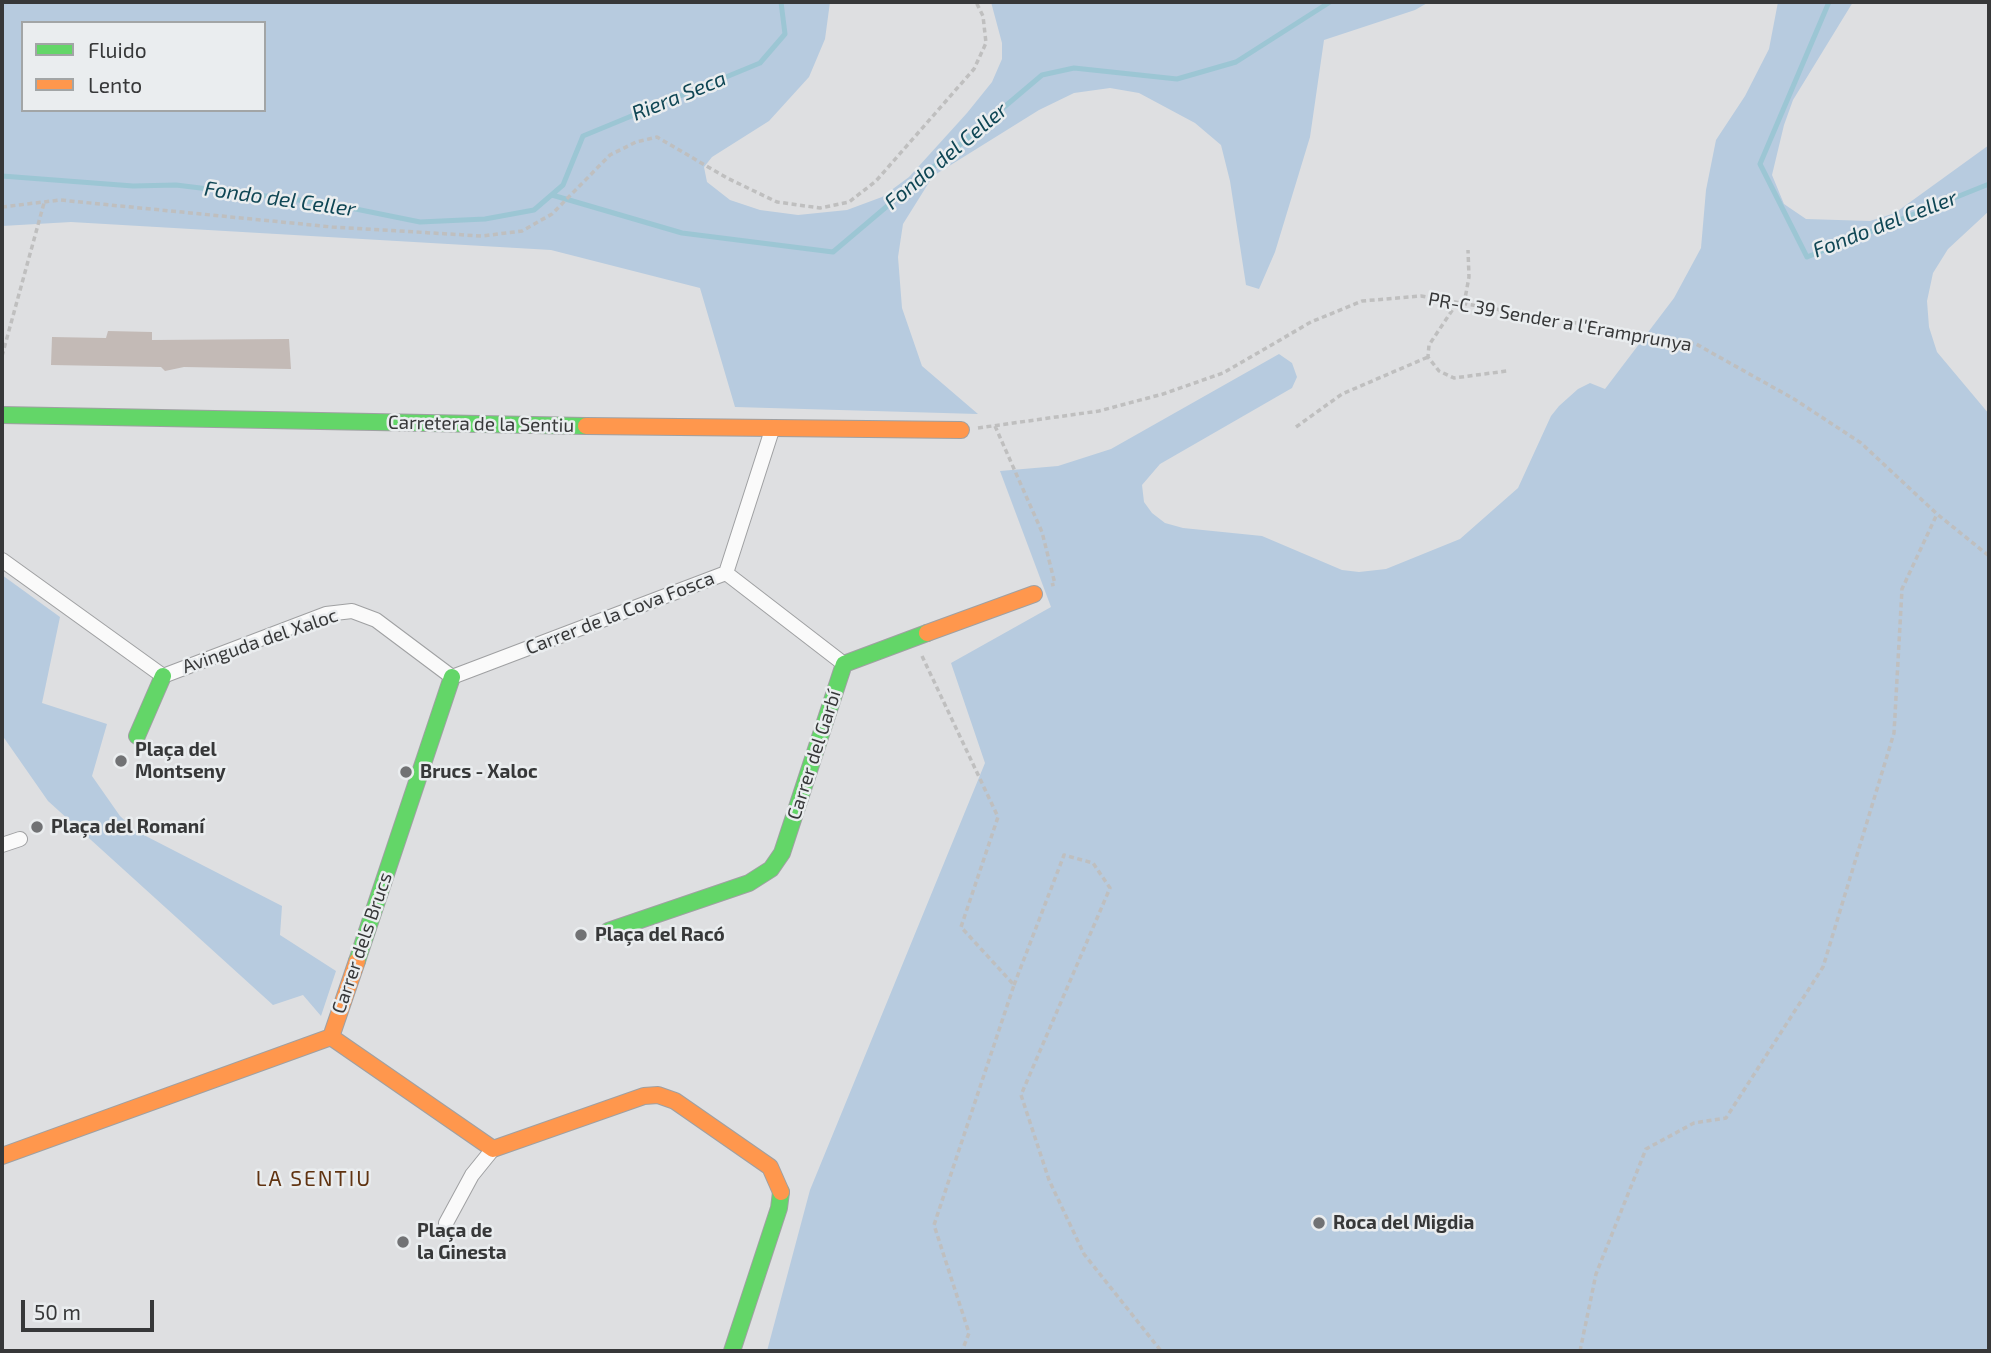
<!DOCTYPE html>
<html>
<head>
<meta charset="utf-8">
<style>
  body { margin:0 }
  #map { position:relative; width:1991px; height:1353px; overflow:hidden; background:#dedfe1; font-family:"Exo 2",sans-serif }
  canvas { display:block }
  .frame { position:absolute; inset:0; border:4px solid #373839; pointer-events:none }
  .legend { position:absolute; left:21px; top:21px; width:245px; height:91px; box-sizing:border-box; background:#eaedef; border:2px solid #a2a5a6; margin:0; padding:9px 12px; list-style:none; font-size:21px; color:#373839 }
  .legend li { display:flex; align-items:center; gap:14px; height:35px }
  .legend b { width:35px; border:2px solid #a2a5a6 }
  .scale { position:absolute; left:21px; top:1300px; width:133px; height:32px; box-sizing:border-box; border:4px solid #373839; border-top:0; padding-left:9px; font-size:21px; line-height:24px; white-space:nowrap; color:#373839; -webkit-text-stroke:5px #eaedef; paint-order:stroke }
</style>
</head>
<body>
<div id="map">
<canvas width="1991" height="1353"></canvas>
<div class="frame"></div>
<ul class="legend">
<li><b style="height:9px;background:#63d668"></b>Fluido</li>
<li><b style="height:9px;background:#ff974d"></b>Lento</li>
</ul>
<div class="scale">50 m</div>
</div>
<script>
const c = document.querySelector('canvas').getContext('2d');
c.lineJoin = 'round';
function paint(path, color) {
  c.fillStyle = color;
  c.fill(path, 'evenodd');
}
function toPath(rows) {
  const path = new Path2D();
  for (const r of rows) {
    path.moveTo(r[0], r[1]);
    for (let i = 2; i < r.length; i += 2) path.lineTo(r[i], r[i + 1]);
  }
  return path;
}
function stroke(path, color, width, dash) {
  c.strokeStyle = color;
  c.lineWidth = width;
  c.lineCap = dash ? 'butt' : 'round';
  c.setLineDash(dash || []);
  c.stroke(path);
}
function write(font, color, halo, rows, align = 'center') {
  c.font = font + ' "Exo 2",sans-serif';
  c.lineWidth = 5;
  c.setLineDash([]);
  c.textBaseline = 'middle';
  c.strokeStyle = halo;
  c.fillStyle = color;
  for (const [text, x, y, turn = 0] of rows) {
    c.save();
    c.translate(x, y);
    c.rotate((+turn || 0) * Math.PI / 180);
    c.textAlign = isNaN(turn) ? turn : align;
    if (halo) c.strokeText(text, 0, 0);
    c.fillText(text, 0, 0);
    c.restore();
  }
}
paint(toPath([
  [2,2,830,2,825,39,809,77,769,121,712,157,704,167,707,182,730,200,760,210,798,215,847,210,882,197,909,177,967,113,992,82,1002,59,1002,43,991,2,1429,2,1415,10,1324,40,1310,137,1275,252,1259,289,1246,285,1230,181,1221,145,1195,123,1139,93,1110,88,1074,93,1039,110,933,176,903,224,898,257,902,308,922,366,978,414,735,407,700,288,551,250,71,222,2,226],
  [23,23,264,23,264,110,23,110],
  [1778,2,1853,2,1793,100,1784,125,1772,175,1784,204,1806,219,1870,221,1895,213,1989,145,1989,211,1948,249,1933,273,1927,301,1929,327,1937,352,1989,414,1989,1351,767,1351,810,1190,985,763,951,663,1051,607,1000,471,1058,466,1111,449,1279,354,1292,363,1297,377,1292,388,1160,464,1142,485,1144,502,1152,513,1165,523,1183,528,1262,536,1342,570,1359,572,1386,569,1460,539,1518,488,1551,416,1559,406,1578,389,1590,383,1605,389,1674,298,1701,248,1706,190,1716,140,1745,96,1769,49],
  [2,575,60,617,42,703,107,724,92,776,120,816,136,831,282,906,280,935,336,971,321,1016,303,995,273,1005,48,801,2,735]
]), '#b7cbdf');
stroke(toPath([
  [1829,2,1760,164,1807,257,1989,184],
  [2,176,133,186,176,185,331,204,420,222,485,219,534,210,563,185,583,136,760,63,785,34,781,2],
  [552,195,682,233,833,252,1042,75,1074,68,1177,79,1236,62,1330,2]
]), '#9cc6d4', 5);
paint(toPath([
  [108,331,152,332,152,340,289,339,291,369,184,367,165,371,161,367,51,365,52,337,106,338]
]), '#c3bab6');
const street = toPath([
  [2,560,163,676,326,614,352,611,376,620,452,677,726,573,772,430],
  [726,573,844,664],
  [2,845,20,839],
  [446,1223,472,1175,493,1149]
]);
const fast = toPath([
  [2,415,586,426],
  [137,736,163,676],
  [608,931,749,883,771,869,782,853,844,664,927,633],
  [357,961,452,677],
  [732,1351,779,1208,781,1192]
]);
const slow = toPath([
  [586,426,961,430],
  [927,633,1034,594],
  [331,1037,493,1149,644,1096,658,1095,675,1101,770,1167,781,1192],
  [2,1156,331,1037,357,961]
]);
stroke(street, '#9fa0a2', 16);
stroke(fast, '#9fa0a2', 18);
stroke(slow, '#9fa0a2', 18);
stroke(toPath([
  [2,207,60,200,332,227,482,236,522,231,552,214,610,155,636,142,657,137,727,178,777,202,820,208,849,202,876,181,974,69,986,43,983,16,976,2],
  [1457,303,1429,345,1428,357,1439,371,1454,378,1507,371],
  [1464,304,1469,277,1468,250],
  [2,356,44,203],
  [995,426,1042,532,1055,584,1051,585],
  [1296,427,1342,394,1428,357],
  [978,428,1099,411,1163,394,1223,373,1311,322,1362,301,1421,296,1696,344,1794,399,1861,443,1937,514,1989,556],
  [922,656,998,817,961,927,1014,985,934,1225,969,1333,962,1351],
  [1014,985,1064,855,1093,863,1110,888,1021,1095,1049,1180,1084,1254,1161,1351],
  [1580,1351,1596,1274,1646,1149,1694,1123,1726,1118,1823,967,1894,733,1902,589,1937,514]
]), '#bfbfbf', 3.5, [5, 3.5]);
stroke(street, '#fafafa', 14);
stroke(fast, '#63d668', 16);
stroke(slow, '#ff974d', 16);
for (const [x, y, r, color] of [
  [121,761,7,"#717274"],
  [406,772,7,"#717274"],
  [37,827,7,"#717274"],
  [581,935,7,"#717274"],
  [1319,1223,7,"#717274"],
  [403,1242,7,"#717274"]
]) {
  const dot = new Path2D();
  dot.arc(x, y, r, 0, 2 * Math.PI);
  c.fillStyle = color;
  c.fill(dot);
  stroke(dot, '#eaedef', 2.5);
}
write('19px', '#373839', '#eaedef', [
  ["PR-C 39 Sender a l'Eramprunya",1560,322,10],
  ["Carretera de la Sentiu",481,424,1],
  ["Carrer de la Cova Fosca",620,613,-21],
  ["Avinguda del Xaloc",260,641,-19],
  ["Carrer del Garbí",814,755,-72],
  ["Carrer dels Brucs",362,943,-71]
]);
write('bold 19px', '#373839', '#eaedef', [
  ["Plaça del",135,750],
  ["Montseny",135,772],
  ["Brucs - Xaloc",420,772],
  ["Plaça del Romaní",51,827],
  ["Plaça del Racó",595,935],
  ["Roca del Migdia",1333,1223],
  ["Plaça de",417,1231],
  ["la Ginesta",417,1253]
], 'left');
write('italic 21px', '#0f4654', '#eaedef', [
  ["Riera Seca",679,96,-22],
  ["Fondo del Celler",946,156,-40],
  ["Fondo del Celler",280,199,8],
  ["Fondo del Celler",1885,224,-21]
]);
c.letterSpacing = '2px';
write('21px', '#603311', '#eaedef', [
  ["LA SENTIU",314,1179]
]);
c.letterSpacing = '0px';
</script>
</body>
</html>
